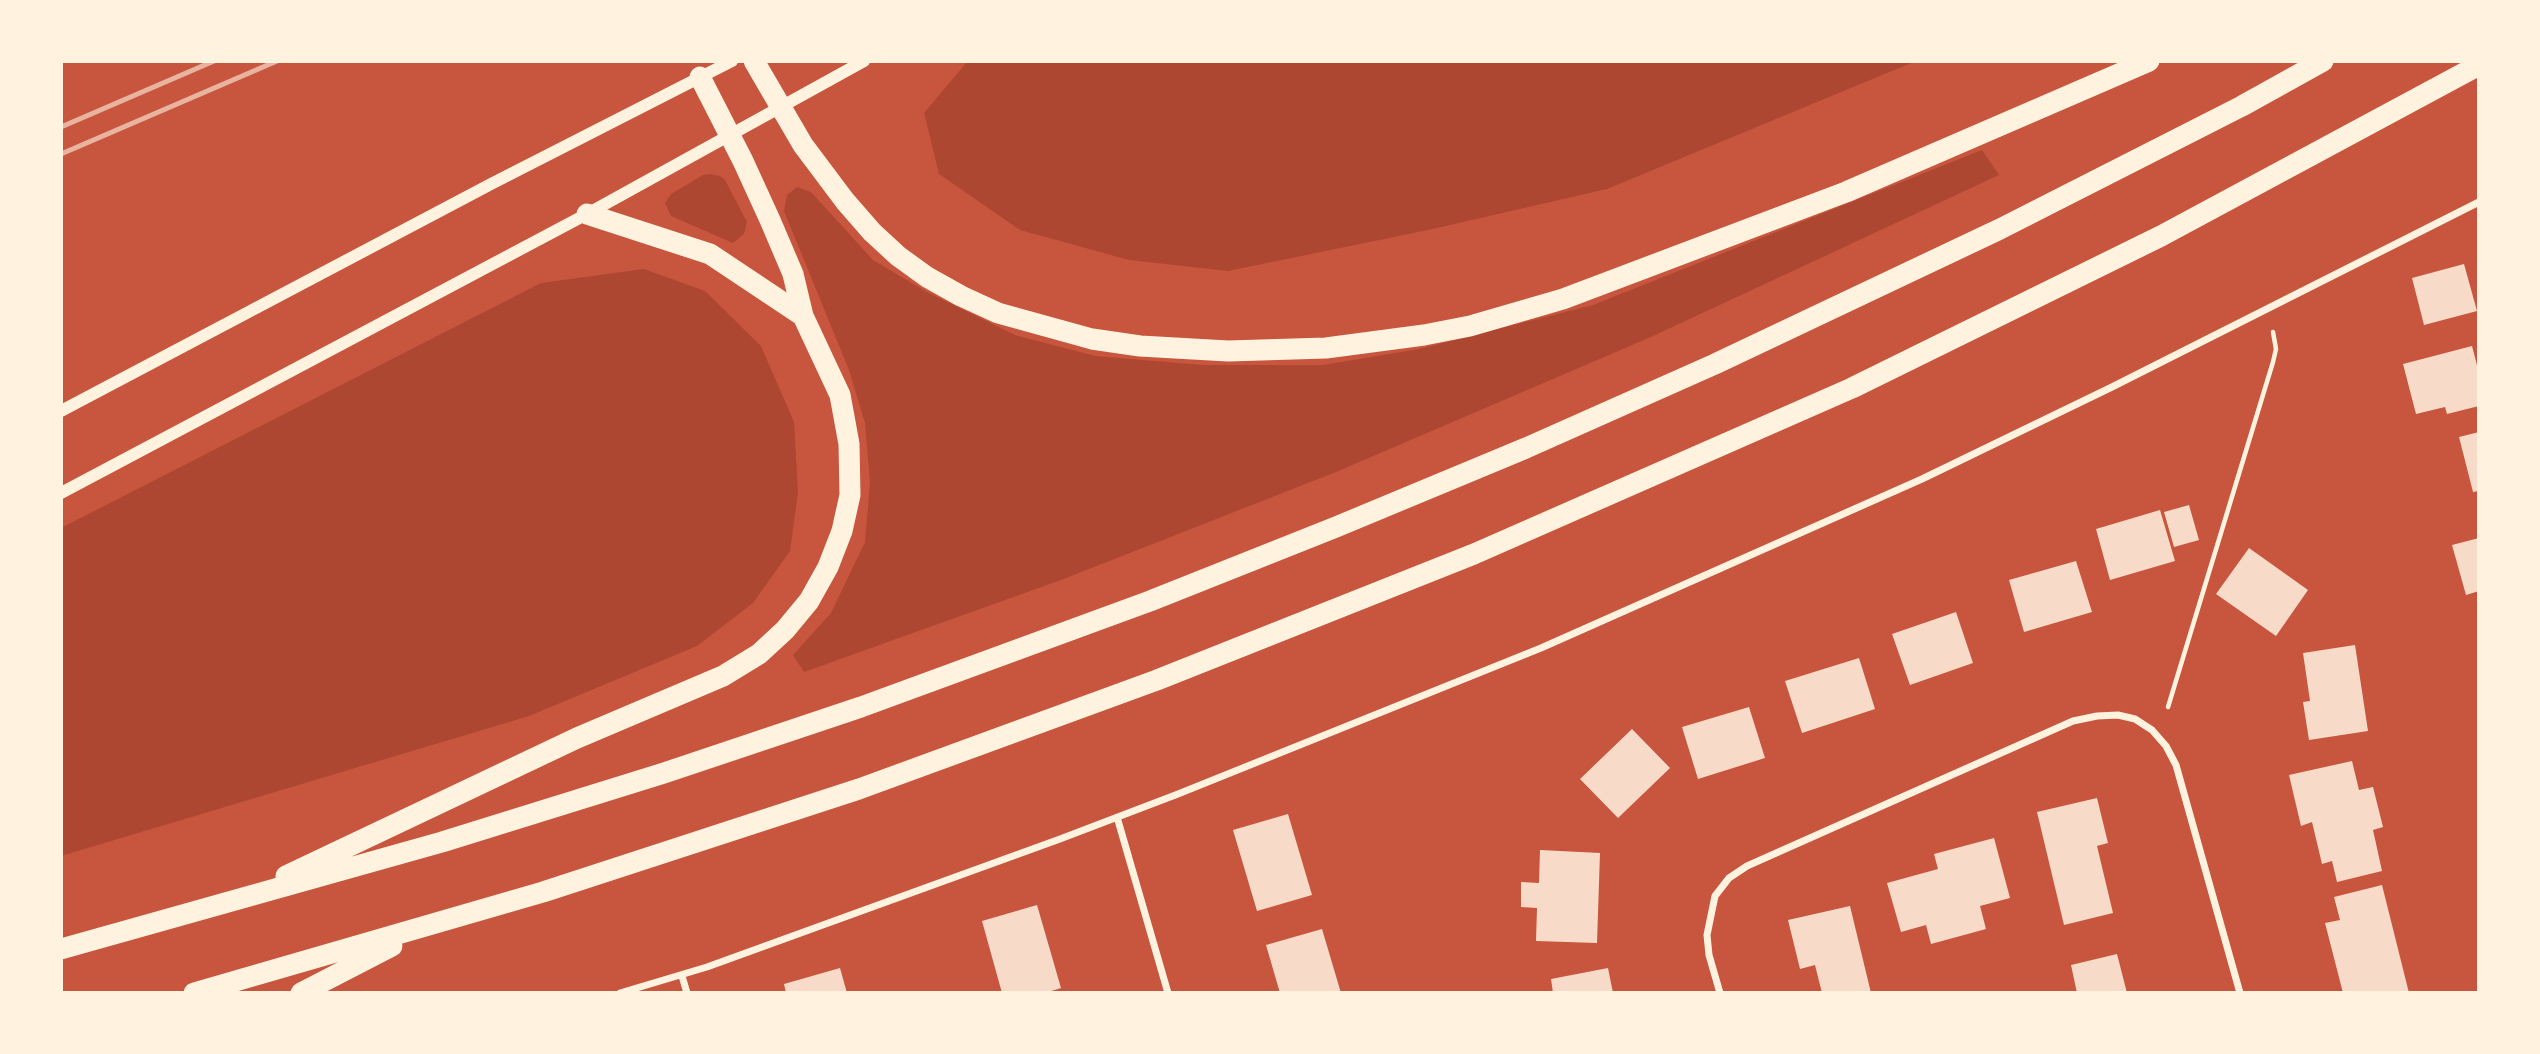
<!DOCTYPE html>
<html>
<head>
<meta charset="utf-8">
<style>
  body { margin:0 }
  #map { position:relative; width:2540px; height:1054px; overflow:hidden; background:#c8553d; font-family:"Source Sans 3",sans-serif }
  canvas { display:block }
  .frame { position:absolute; inset:0; border:63px solid #fff3e0; pointer-events:none }
</style>
</head>
<body>
<div id="map">
<canvas width="2540" height="1054"></canvas>
<div class="frame"></div>
</div>
<script>
const c = document.querySelector('canvas').getContext('2d');
c.lineJoin = 'round';
function paint(path, color) {
  c.fillStyle = color;
  c.fill(path, 'evenodd');
}
function toPath(rows) {
  const path = new Path2D();
  for (const r of rows) {
    path.moveTo(r[0], r[1]);
    for (let i = 2; i < r.length; i += 2) path.lineTo(r[i], r[i + 1]);
  }
  return path;
}
function stroke(path, color, width, dash) {
  c.strokeStyle = color;
  c.lineWidth = width;
  c.lineCap = dash ? 'butt' : 'round';
  c.setLineDash(dash || []);
  c.stroke(path);
}
paint(toPath([
  [968,61,1916,61,1607,189,1428,230,1228,271,1129,260,1020,230,939,174,924,113],
  [1982,150,1999,175,1653,336,1336,472,1061,580,804,672,793,655,831,613,865,542,870,482,865,423,849,370,784,211,787,195,797,187,811,192,873,260,927,292,1015,335,1095,356,1202,365,1323,365,1419,349,1593,305],
  [710,174,720,176,725,180,747,222,744,234,733,243,671,216,665,203,671,194,703,175],
  [644,269,705,291,761,346,794,422,798,492,790,551,753,603,697,646,529,716,61,856,61,528,541,283]
]), '#ae4732');
paint(toPath([
  [2464,264,2477,311,2424,325,2412,278],
  [2472,346,2479,373,2479,406,2447,414,2445,407,2416,414,2403,364],
  [2479,432,2479,491,2473,492,2459,437],
  [2189,505,2199,540,2174,547,2164,512],
  [2160,510,2175,561,2110,580,2096,529],
  [2479,538,2479,591,2466,595,2452,545],
  [2249,548,2308,590,2276,636,2216,594],
  [2076,561,2092,612,2024,632,2009,580],
  [1956,612,1973,663,1910,685,1892,634],
  [2355,645,2368,731,2309,740,2303,702,2310,701,2303,653],
  [1859,658,1875,709,1802,733,1785,681],
  [1749,707,1765,758,1698,779,1682,727],
  [1632,729,1670,768,1618,818,1580,779],
  [2352,761,2359,790,2373,787,2383,827,2373,830,2382,871,2337,882,2332,861,2322,864,2312,822,2301,826,2289,775],
  [2097,798,2108,843,2097,846,2113,913,2064,925,2037,812],
  [1288,814,1312,895,1257,911,1233,830],
  [1994,838,2010,898,1980,906,1986,929,1931,944,1926,925,1901,932,1887,883,1938,869,1934,854],
  [1540,850,1600,853,1597,943,1536,941,1537,908,1521,907,1521,882,1539,883],
  [2382,885,2409,993,2343,993,2325,923,2340,920,2334,897],
  [1037,905,1061,988,1045,993,1002,993,982,921],
  [1850,906,1871,993,1822,993,1815,965,1800,969,1788,920],
  [1322,929,1341,993,1280,993,1266,945],
  [2117,954,2127,993,2077,993,2071,965],
  [840,968,847,993,786,993,784,984],
  [1608,968,1613,993,1553,993,1551,979]
]), '#f7dbc8');
stroke(toPath([
  [2168,707,2273,362,2276,349,2273,332]
]), '#fff3e0', 4.5);
stroke(toPath([
  [1117,817,1168,993],
  [682,976,687,993],
  [620,993,707,967,1060,839,1178,794,1541,648,1922,479,2112,387,2479,202],
  [1720,993,1709,955,1707,935,1715,896,1729,878,1747,866,2073,721,2097,716,2118,715,2135,719,2152,730,2166,746,2176,765,2240,993]
]), '#fff3e0', 7);
stroke(toPath([
  [61,411,491,184,732,61],
  [61,493,587,214,864,61]
]), '#fff3e0', 12);
stroke(toPath([
  [754,61,803,145,845,201,872,232,898,256,927,277,961,296,998,313,1092,339,1140,346,1228,351,1326,348,1424,335,1470,326,1563,299,1846,192,2149,61],
  [587,214,710,254,803,316],
  [286,876,577,738,723,676,759,654,785,630,809,601,828,567,842,531,850,495,849,444,840,395,803,316,793,274,770,220,743,161,700,77],
  [61,949,442,842,664,773,861,707,1150,601,1336,527,1526,448,1715,364,2000,229,2242,106,2323,61],
  [194,993,543,892,859,789,1157,680,1474,554,1852,388,2161,236,2479,65],
  [301,993,392,946]
]), '#fff3e0', 21);
stroke(toPath([
  [61,127,214,61],
  [61,154,277,61]
]), '#e9b49f', 5);
</script>
</body>
</html>
